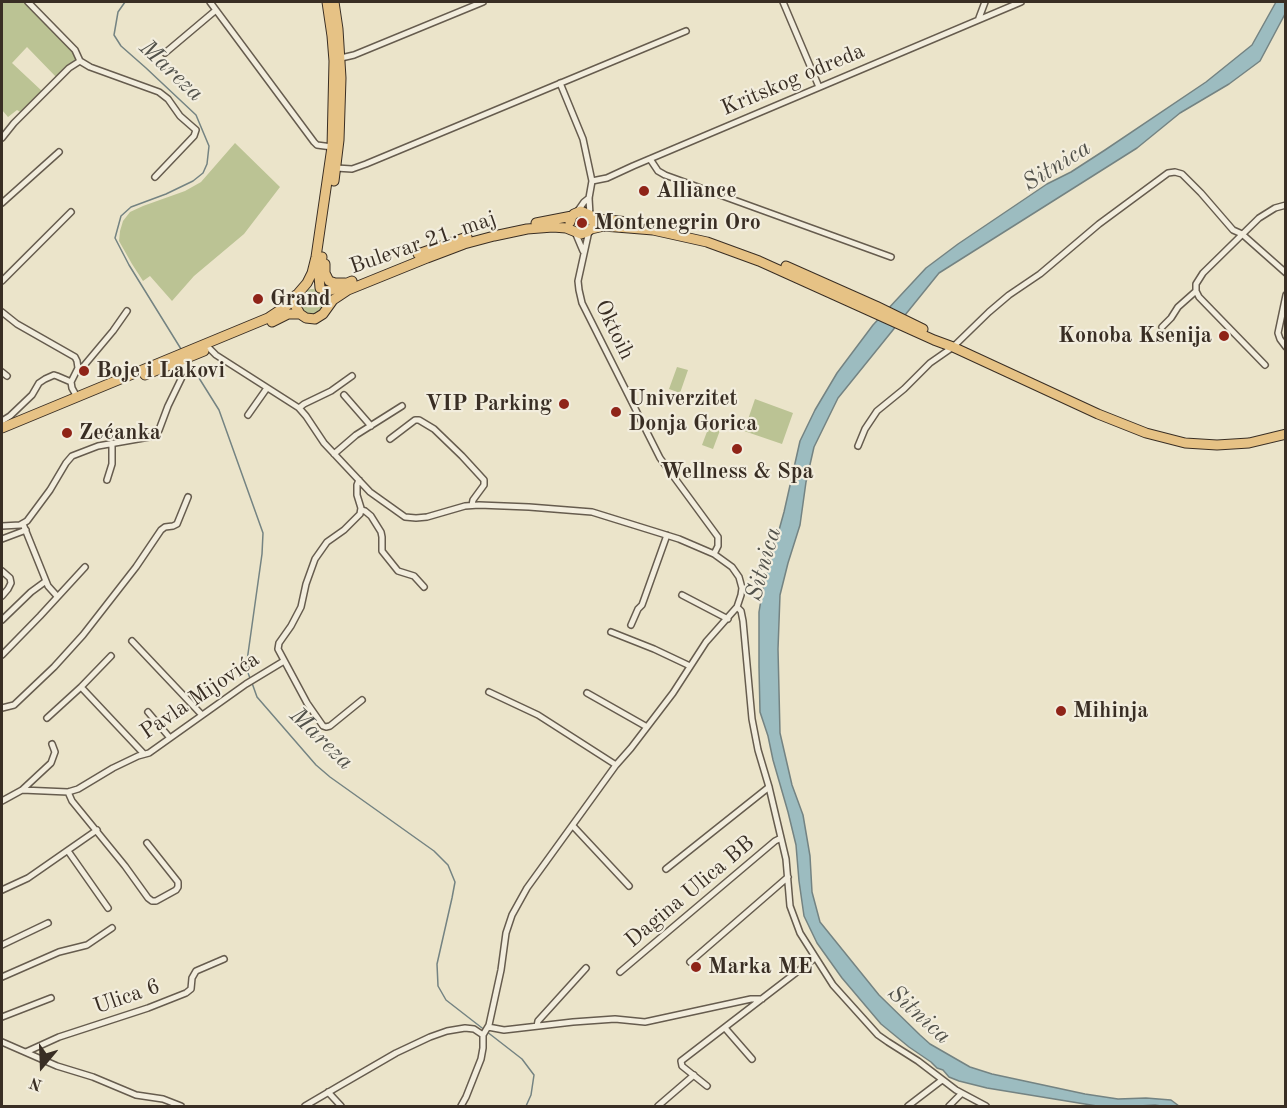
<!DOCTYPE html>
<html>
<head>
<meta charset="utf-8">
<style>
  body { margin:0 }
  #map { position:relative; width:1287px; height:1108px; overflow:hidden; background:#ebe4ca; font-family:"Old Standard TT",serif }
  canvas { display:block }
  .frame { position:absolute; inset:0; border:3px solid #392e24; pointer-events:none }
  .north { position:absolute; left:12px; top:1036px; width:60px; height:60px; -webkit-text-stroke:4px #f2eddd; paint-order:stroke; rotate:199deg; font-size:16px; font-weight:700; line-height:24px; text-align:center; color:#392e24 }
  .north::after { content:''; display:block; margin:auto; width:21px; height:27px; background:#392e24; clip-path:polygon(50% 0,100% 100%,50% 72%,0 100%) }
</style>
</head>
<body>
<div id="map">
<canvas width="1287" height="1108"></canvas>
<div class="frame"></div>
<div class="north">N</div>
</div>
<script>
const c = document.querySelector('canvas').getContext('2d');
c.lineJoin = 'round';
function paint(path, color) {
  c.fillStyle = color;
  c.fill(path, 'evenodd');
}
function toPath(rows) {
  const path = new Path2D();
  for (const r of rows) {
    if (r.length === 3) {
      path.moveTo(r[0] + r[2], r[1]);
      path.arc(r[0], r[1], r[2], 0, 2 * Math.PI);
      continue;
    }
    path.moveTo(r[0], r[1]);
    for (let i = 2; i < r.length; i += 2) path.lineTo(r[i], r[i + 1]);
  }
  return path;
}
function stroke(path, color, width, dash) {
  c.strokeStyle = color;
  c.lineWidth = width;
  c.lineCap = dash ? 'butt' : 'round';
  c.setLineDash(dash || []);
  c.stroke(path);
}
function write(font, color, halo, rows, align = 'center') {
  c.font = font + ' "Old Standard TT",serif';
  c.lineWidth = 4.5;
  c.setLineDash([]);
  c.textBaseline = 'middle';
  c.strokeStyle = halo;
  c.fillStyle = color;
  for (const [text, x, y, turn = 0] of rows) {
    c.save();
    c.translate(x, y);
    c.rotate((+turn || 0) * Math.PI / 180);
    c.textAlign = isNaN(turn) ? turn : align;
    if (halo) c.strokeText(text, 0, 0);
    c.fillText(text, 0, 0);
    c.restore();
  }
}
paint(toPath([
  [2,2,27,2,74,51,77,59,57,78,27,47,12,63,43,92,22,113,17,110,8,117,2,110],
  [235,143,280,187,244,234,194,276,172,301,150,276,143,281,132,264,119,241,120,231,123,221,130,212,143,206,185,191,201,182],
  [312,302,13],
  [677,367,688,370,680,393,669,389],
  [755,399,793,413,782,444,744,431],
  [711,421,722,425,713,449,702,445]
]), '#bbc394');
const water = toPath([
  [1276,2,1285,2,1285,14,1260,61,1229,84,1180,113,1137,148,939,273,838,398,814,447,806,482,800,525,788,563,780,595,778,649,780,733,792,785,803,815,810,856,812,892,820,922,879,995,920,1035,930,1044,970,1067,992,1074,1085,1094,1118,1099,1146,1098,1171,1100,1179,1106,1161,1106,1155,1105,1139,1106,1097,1106,987,1088,959,1081,949,1077,943,1070,937,1068,931,1062,909,1047,881,1024,842,978,817,943,804,916,799,881,796,845,788,812,773,760,768,736,760,712,759,667,759,612,763,588,784,512,800,441,815,410,837,373,873,325,926,268,958,244,1047,184,1071,172,1105,150,1206,82,1252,45,1276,2]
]);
paint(water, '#9cbcc0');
stroke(water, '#748382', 1.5);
stroke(toPath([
  [125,2,118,12,114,35,121,46,146,68,196,115,209,146,207,164,203,173,193,181,166,194,131,207,121,216,115,238,129,265,181,349],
  [189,362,219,410,263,533,262,554,246,668,250,678],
  [252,683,257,697,316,765,330,777,434,851,448,865,455,882,452,898,437,964,438,986,446,1000,522,1059,534,1075,531,1095,526,1106]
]), '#748382', 1.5);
const street = toPath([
  [28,2,75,50,80,61,90,67,159,92,168,99,180,116,196,130,194,136,155,177],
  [210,2,314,142,317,145,332,147],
  [783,2,819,87],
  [979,18,985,2],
  [165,53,216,10],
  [341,58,354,55,483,2],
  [560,83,583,139,592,181],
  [2,138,14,123,69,68,80,61],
  [650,159,658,171,665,175,891,257],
  [336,168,352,169,366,164,686,31],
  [2,203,59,152],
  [577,212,584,202,589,198],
  [590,215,589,198,592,181,607,178,633,166,1021,2],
  [589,231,578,281,579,290,582,303,660,458,718,537,718,546,714,554],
  [575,232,583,251],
  [2,281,71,212],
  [1196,291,1199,297,1265,365],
  [1286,295,1278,333,1280,339,1286,347],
  [2,312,17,324,75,357,77,361,78,368,71,382,72,388,77,397],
  [1162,327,1171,318,1178,307,1196,291,1196,284,1203,273,1259,218,1275,208,1286,205],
  [209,348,216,355,299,408,306,416,324,443,370,492,405,517,416,518,427,517,465,506,479,505,529,507,592,512,679,539,714,554,732,567,739,577,742,588,741,595,737,607,706,642,673,693,631,748,616,765,527,888,512,915,506,933,501,970,489,1025,483,1035],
  [78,370,82,368,113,331,127,311],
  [2,372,7,376],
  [344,395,371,426],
  [299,408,304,404,331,391,352,376],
  [248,415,267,388],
  [2,421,10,416,32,395,39,383,45,379,54,375,57,376,71,382],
  [390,439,415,420,419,420,434,429,462,456,484,480,484,485,473,500,472,505],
  [858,446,865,429,877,411,904,389,930,363,953,347,989,312,1009,295,1040,274,1099,224,1168,173,1175,172,1182,174,1201,193,1233,230,1242,234,1286,273],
  [334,454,356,435,402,406],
  [107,480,112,464,112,443],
  [359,480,357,485,357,495,361,508,360,514,344,530,327,542,315,559,306,584,301,607,291,626,279,643,278,649,307,703,323,726,326,727,330,726,362,700],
  [361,510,365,511,371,516,381,532,382,537,382,551,398,571,414,576,424,587],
  [23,524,48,586,57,596],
  [2,526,20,525,27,521,50,490,66,463,72,456,98,446,155,436,159,430,168,406,184,373,185,367,182,360],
  [2,539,26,530],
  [2,571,10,578,11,583,8,589,2,596],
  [682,595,728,619],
  [737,607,741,611,743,621,752,719,758,750,769,787,786,859,790,906,800,933,833,985,878,1035,888,1042,918,1061,956,1090,986,1106],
  [2,620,31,592,46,581],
  [631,625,638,609,642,605,667,535],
  [611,632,654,649,690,666],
  [132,641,202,715],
  [2,655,40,616,85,567],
  [81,687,144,754],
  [489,692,538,715,616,765],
  [587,693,647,727],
  [2,708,14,705,54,667,83,635,136,567,161,530,165,527,173,526,177,524,188,497],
  [148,712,170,738],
  [47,718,81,687,111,656],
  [22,790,51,763,55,752,52,744],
  [68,792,72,801,125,866,148,898,152,901,156,901,176,890,178,887,178,882,147,843],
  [2,801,22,790,68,792,78,789,113,768,138,756,149,753,246,684,284,661],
  [573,826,629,886],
  [68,851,108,908],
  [666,869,769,787],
  [2,890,28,878,97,830],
  [2,945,48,923],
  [690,962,788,877],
  [620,972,775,841,781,838],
  [2,977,59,952,87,945,112,928],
  [2,1017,51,998],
  [537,1026,538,1021,586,968],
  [488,1027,504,1030,573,1022,615,1019,645,1022,751,999,762,999],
  [725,1028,752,1059],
  [2,1042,57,1066,93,1077,136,1095,163,1099,181,1106],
  [26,1052,59,1037,148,1008,186,993,191,989,192,978,196,971,224,959],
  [707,1086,682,1066,681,1061,815,958],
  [328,1092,341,1106],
  [305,1106,339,1086,396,1053,430,1037,447,1031,465,1028,474,1029,483,1035],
  [461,1106,466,1097,481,1059,483,1048,483,1035],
  [658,1106,694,1075],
  [908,1106,942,1080],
  [949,1106,961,1094]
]);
const primary = toPath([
  [334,181,339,140,341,78,338,29,334,2],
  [591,217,598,219,659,225],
  [570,222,572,216,574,214,581,211,590,215,593,222],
  [536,223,572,216],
  [418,254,467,237],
  [325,264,325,273,329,281,335,283,345,283],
  [786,266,876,306,923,329],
  [320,288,319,276,322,257],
  [324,291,331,290,352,281],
  [296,295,295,305,300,314,306,318,315,319,323,314,333,300,348,290,427,258,464,244,494,236,527,229,553,227,566,228,581,234,587,232,591,229,604,226,653,230,707,242,759,261,934,340,953,347,1098,414,1146,433,1185,443,1217,445,1249,443,1286,434],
  [272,322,288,314,300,314],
  [145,375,204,351],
  [2,428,268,318,289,304,307,283,312,273,316,257,332,147,334,61,332,36,327,2]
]);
stroke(street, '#665c4e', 8);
stroke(primary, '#392e24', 11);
stroke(street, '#f2eddd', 5);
stroke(primary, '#e6c285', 9);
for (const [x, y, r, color] of [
  [644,191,6,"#8f2418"],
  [582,223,6,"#8f2418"],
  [258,299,6,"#8f2418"],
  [1224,336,6,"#8f2418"],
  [84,371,6,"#8f2418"],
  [564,404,6,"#8f2418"],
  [616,412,6,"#8f2418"],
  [67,433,6,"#8f2418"],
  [737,449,6,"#8f2418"],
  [1061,711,6,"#8f2418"],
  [696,967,6,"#8f2418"]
]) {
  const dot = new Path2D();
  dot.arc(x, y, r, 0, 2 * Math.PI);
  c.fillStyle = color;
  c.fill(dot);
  stroke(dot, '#f2eddd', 2);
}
write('22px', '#392e24', '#f2eddd', [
  ["Kritskog odreda",793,80,-23],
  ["Bulevar 21. maj",423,243,-19],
  ["Oktoih",614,330,64],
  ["Pavla Mijovića",200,696,-34],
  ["Dagina Ulica BB",690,892,-40],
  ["Ulica 6",127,997,-19]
]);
write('bold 22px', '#392e24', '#f2eddd', [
  ["Alliance",656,191],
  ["Montenegrin Oro",594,223],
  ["Grand",270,299],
  ["Konoba Ksenija",1212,336,"right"],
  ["Boje i Lakovi",96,371],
  ["Univerzitet",628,399],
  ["Donja Gorica",628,424],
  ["VIP Parking",552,404,"right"],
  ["Zećanka",79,433],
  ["Wellness & Spa",737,472,"center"],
  ["Mihinja",1073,711],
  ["Marka ME",708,967]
], 'left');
write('italic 24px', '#52524b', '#f2eddd', [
  ["Mareza",171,71,43],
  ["Sitnica",1057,166,-32],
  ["Sitnica",764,564,-74],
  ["Mareza",321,739,44],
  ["Sitnica",919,1015,42]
]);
</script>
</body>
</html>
